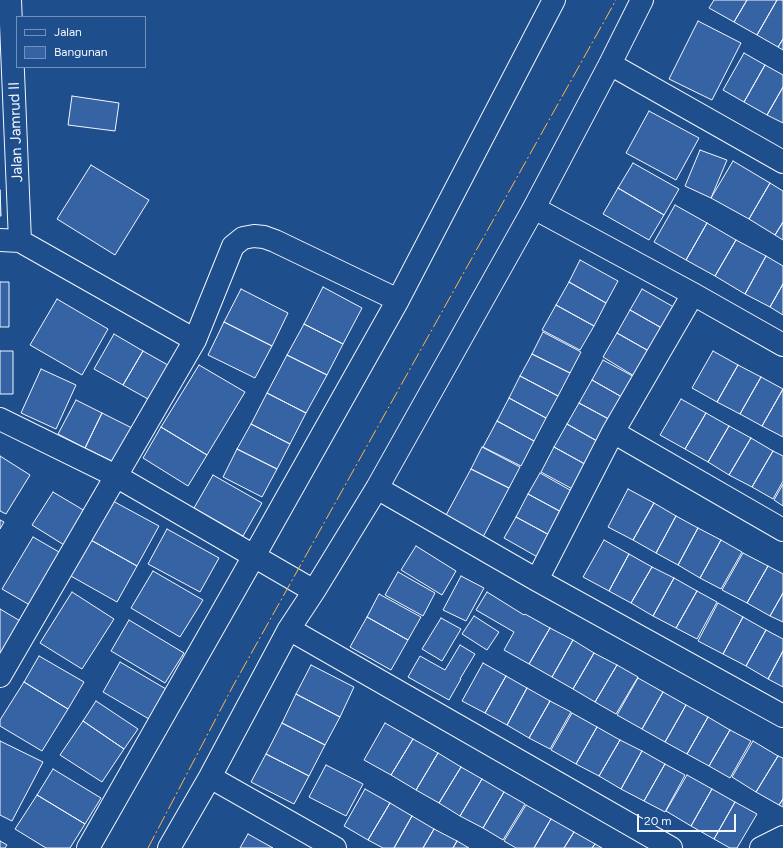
<!DOCTYPE html>
<html>
<head>
<meta charset="utf-8">
<style>
  body { margin:0 }
  #map { position:relative; width:783px; height:848px; overflow:hidden; background:#1f4e8c; font-family:Figtree,sans-serif }
  canvas { display:block }
  .legend { position:absolute; left:16px; top:16px; width:130px; height:52px; box-sizing:border-box; background:#1f4e8c; border:1px solid #7391ba; margin:0; padding:5px 7px; list-style:none; font-size:12px; color:#f2f6ff }
  .legend li { display:flex; align-items:center; gap:8px; height:20px }
  .legend b { width:20px; border:1px solid #7391ba }
  .scale { position:absolute; left:637px; top:814px; width:99px; height:18px; box-sizing:border-box; border:2px solid #f2f6ff; border-top:0; padding-left:5px; font-size:12px; line-height:14px; white-space:nowrap; color:#f2f6ff; -webkit-text-stroke:3px #1f4e8c; paint-order:stroke }
</style>
</head>
<body>
<div id="map">
<canvas width="783" height="848"></canvas>
<ul class="legend">
<li><b style="height:5px;background:#1f4e8c"></b>Jalan</li>
<li><b style="height:11px;background:#3563a3"></b>Bangunan</li>
</ul>
<div class="scale">20 m</div>
</div>
<script>
const c = document.querySelector('canvas').getContext('2d');
c.lineJoin = 'round';
function paint(path, color) {
  c.fillStyle = color;
  c.fill(path, 'evenodd');
}
function toPath(rows) {
  const path = new Path2D();
  for (const r of rows) {
    path.moveTo(r[0], r[1]);
    for (let i = 2; i < r.length; i += 2) path.lineTo(r[i], r[i + 1]);
  }
  return path;
}
function stroke(path, color, width, dash) {
  c.strokeStyle = color;
  c.lineWidth = width;
  c.lineCap = dash ? 'butt' : 'round';
  c.setLineDash(dash || []);
  c.stroke(path);
}
function write(font, color, halo, rows, align = 'center') {
  c.font = font + ' Figtree,sans-serif';
  c.lineWidth = 3;
  c.setLineDash([]);
  c.textBaseline = 'middle';
  c.strokeStyle = halo;
  c.fillStyle = color;
  for (const [text, x, y, turn = 0] of rows) {
    c.save();
    c.translate(x, y);
    c.rotate((+turn || 0) * Math.PI / 180);
    c.textAlign = isNaN(turn) ? turn : align;
    if (halo) c.strokeText(text, 0, 0);
    c.fillText(text, 0, 0);
    c.restore();
  }
}
const building = toPath([
  [714,0,747,0,734,22,709,8,714,0],
  [747,0,777,0,757,35,734,22,747,0],
  [777,0,781,0,783,1,783,39,778,47,757,35,777,0],
  [698,21,741,43,712,100,669,79,698,21],
  [783,39,783,50,778,47,783,39],
  [744,53,765,65,744,102,723,90,744,53],
  [765,65,783,75,783,87,767,115,744,102,765,65],
  [783,87,783,123,767,115,783,87],
  [72,96,119,103,115,131,68,125,72,96],
  [649,111,699,138,676,180,626,153,649,111],
  [700,150,727,160,711,198,685,186,700,150],
  [733,161,770,183,749,219,711,198,733,161],
  [633,163,679,189,664,215,618,188,633,163],
  [91,165,149,200,115,255,57,219,91,165],
  [770,183,783,191,783,222,775,235,749,219,770,183],
  [618,188,664,215,649,240,603,214,618,188],
  [0,190,1,216,0,216,0,190],
  [675,205,707,223,686,260,654,242,675,205],
  [783,222,783,240,775,235,783,222],
  [707,223,736,240,715,276,686,260,707,223],
  [736,240,766,256,745,294,715,276,736,240],
  [766,256,783,266,783,284,770,307,745,294,766,256],
  [580,260,618,281,606,303,569,282,580,260],
  [0,282,9,282,9,327,0,327,0,282],
  [569,282,606,303,594,326,556,305,569,282],
  [783,284,783,315,770,307,783,284],
  [323,287,362,308,343,344,304,324,323,287],
  [241,289,288,313,272,346,224,322,241,289],
  [642,289,679,310,667,331,630,310,642,289],
  [57,299,108,329,82,375,30,345,57,299],
  [556,305,594,326,580,350,542,330,556,305],
  [630,310,667,331,654,354,617,333,630,310],
  [224,322,272,346,255,378,208,355,224,322],
  [304,324,343,344,327,375,287,355,304,324],
  [543,332,581,352,570,373,532,354,543,332],
  [617,333,654,354,639,379,603,357,617,333],
  [114,334,143,351,123,385,94,369,114,334],
  [0,351,13,351,13,394,0,394,0,351],
  [143,351,175,369,155,403,123,385,143,351],
  [713,351,738,365,717,402,692,388,713,351],
  [532,354,570,373,558,396,520,376,532,354],
  [287,355,327,375,306,413,267,393,287,355],
  [603,360,640,380,629,401,592,380,603,360],
  [199,365,245,392,207,455,161,427,199,365],
  [738,365,761,377,740,414,717,402,738,365],
  [41,369,76,385,56,429,21,413,41,369],
  [520,376,558,396,546,418,509,398,520,376],
  [761,377,783,389,762,426,740,414,761,377],
  [592,380,629,401,616,423,579,403,592,380],
  [783,389,783,437,762,426,783,389],
  [267,393,306,413,290,444,251,424,267,393],
  [509,398,546,418,534,441,497,421,509,398],
  [681,399,706,413,685,449,660,435,681,399],
  [76,400,102,413,85,448,58,434,76,400],
  [579,403,616,423,604,445,567,424,579,403],
  [102,413,132,428,114,462,85,448,102,413],
  [706,413,729,426,708,462,685,449,706,413],
  [497,421,534,441,521,466,483,447,497,421],
  [251,424,290,444,277,469,237,449,251,424],
  [567,424,604,445,592,468,554,447,567,424],
  [729,426,751,438,729,475,708,462,729,426],
  [161,427,207,455,188,486,143,458,161,427],
  [751,438,773,451,752,487,729,475,751,438],
  [482,447,520,467,509,488,471,469,482,447],
  [554,447,592,468,578,492,541,472,554,447],
  [237,449,277,469,262,497,223,477,237,449],
  [773,451,783,456,783,481,773,499,752,487,773,451],
  [0,456,30,475,6,514,0,511,0,456],
  [471,469,509,488,483,537,445,517,471,469],
  [540,473,577,494,565,514,528,494,540,473],
  [213,475,262,503,243,536,194,508,213,475],
  [783,484,783,506,774,500,783,484],
  [628,489,654,503,633,540,608,527,628,489],
  [53,492,90,514,69,548,32,525,53,492],
  [528,494,565,514,553,537,516,517,528,494],
  [111,500,159,526,137,566,89,539,111,500],
  [654,503,676,516,656,553,633,540,654,503],
  [676,516,698,528,678,565,656,553,676,516],
  [516,517,553,537,541,559,504,538,516,517],
  [0,520,4,522,0,529,0,520],
  [698,528,721,540,700,578,678,565,698,528],
  [167,529,219,558,200,592,148,564,167,529],
  [33,537,66,556,35,608,2,589,33,537],
  [89,539,137,566,117,602,69,575,89,539],
  [604,540,629,554,609,591,583,577,604,540],
  [721,540,742,552,721,589,700,578,721,540],
  [416,546,456,571,442,595,401,570,416,546],
  [743,553,768,566,747,603,722,590,743,553],
  [629,554,652,567,631,603,609,591,629,554],
  [768,566,783,574,783,593,770,616,747,603,768,566],
  [652,567,674,578,653,616,631,603,652,567],
  [153,571,203,600,180,637,131,608,153,571],
  [398,572,435,593,423,616,385,595,398,572],
  [461,576,484,588,466,621,443,610,461,576],
  [674,578,697,591,676,628,653,616,674,578],
  [697,591,717,602,697,639,676,628,697,591],
  [72,592,114,619,82,669,40,643,72,592],
  [487,592,524,615,525,614,550,628,529,664,504,650,514,632,476,610,487,592],
  [783,593,783,622,770,616,783,593],
  [379,594,421,617,408,640,367,617,379,594],
  [718,603,743,617,723,654,698,641,718,603],
  [0,609,27,625,0,671,0,609],
  [474,616,499,632,487,650,462,634,474,616],
  [367,617,408,640,391,670,350,647,367,617],
  [743,617,766,630,746,666,723,654,743,617],
  [441,618,461,629,442,661,422,649,441,618],
  [129,620,184,653,165,683,111,651,129,620],
  [550,628,573,640,552,677,529,664,550,628],
  [766,630,783,639,783,651,768,679,746,666,766,630],
  [573,640,594,653,573,689,552,677,573,640],
  [460,645,475,654,460,679,461,679,449,700,408,677,420,656,445,670,460,645],
  [783,651,783,687,768,679,783,651],
  [594,653,617,665,595,702,573,689,594,653],
  [39,656,84,682,68,709,24,682,39,656],
  [120,662,166,689,149,719,103,692,120,662],
  [483,663,506,676,485,713,462,701,483,663],
  [311,665,354,687,340,717,296,694,311,665],
  [617,665,638,677,616,714,595,702,617,665],
  [506,676,527,688,507,725,485,713,506,676],
  [638,678,663,692,642,729,617,715,638,678],
  [24,682,68,709,42,751,0,726,0,720,24,682],
  [527,688,550,701,529,738,507,725,527,688],
  [663,692,686,705,665,742,642,729,663,692],
  [296,694,340,717,325,745,282,723,296,694],
  [96,701,138,729,124,749,83,721,96,701],
  [550,701,571,712,550,749,529,738,550,701],
  [686,705,708,717,687,754,665,742,686,705],
  [572,713,597,727,576,764,551,750,572,713],
  [708,717,730,730,709,766,687,754,708,717],
  [83,721,124,749,102,782,60,755,83,721],
  [282,723,325,745,309,776,266,754,282,723],
  [385,723,413,739,391,775,364,760,385,723],
  [597,727,620,740,599,776,576,764,597,727],
  [730,730,751,741,730,778,709,766,730,730],
  [413,739,438,753,416,790,391,775,413,739],
  [620,740,642,751,621,789,599,776,620,740],
  [0,741,43,762,12,821,0,815,0,741],
  [753,741,778,756,756,792,732,777,753,741],
  [642,751,665,764,644,801,621,789,642,751],
  [438,753,461,767,439,803,416,790,438,753],
  [266,754,309,776,294,804,251,782,266,754],
  [778,756,783,758,783,799,779,805,756,792,778,756],
  [665,764,685,775,665,812,644,801,665,764],
  [326,765,363,784,346,816,309,797,326,765],
  [461,767,482,779,460,816,439,803,461,767],
  [53,769,101,798,85,824,37,795,53,769],
  [687,775,712,789,691,826,666,811,687,775],
  [482,779,504,792,483,828,460,816,482,779],
  [365,789,390,803,368,840,344,826,365,789],
  [712,789,735,802,714,839,691,826,712,789],
  [504,792,525,804,503,840,483,828,504,792],
  [37,795,85,824,70,848,46,848,15,829,37,795],
  [783,799,783,807,779,805,783,799],
  [735,802,757,814,737,848,730,848,714,839,735,802],
  [390,803,412,816,394,848,383,848,368,840,390,803],
  [526,805,551,819,534,848,516,848,504,841,526,805],
  [412,816,434,829,423,848,394,848,412,816],
  [551,819,574,832,564,848,534,848,551,819],
  [434,829,457,841,453,848,423,848,434,829],
  [574,832,595,844,592,848,564,848,574,832],
  [248,834,273,848,240,848,248,834],
  [0,841,7,845,5,848,0,848,0,841],
  [457,841,469,848,453,848,457,841],
  [595,844,602,848,592,848,595,844]
]);
paint(building, '#3563a3');
stroke(building, '#f2f6ff', 1);
const minor = toPath([
  [10,0,20,241],
  [610,64,783,162],
  [534,208,693,294,783,345],
  [0,240,20,241,195,340],
  [0,419,116,476,314,591],
  [613,432,783,530],
  [377,488,537,580,783,716],
  [537,580,613,432,693,294],
  [289,629,671,848],
  [0,676,195,340,233,246,243,238,254,236,264,237,275,241,398,300],
  [210,777,335,848],
  [88,848,254,556,398,300,554,0],
  [169,848,210,777,289,629,314,591,377,488,534,208,610,64,642,0],
  [761,848,783,837]
]);
stroke(minor, '#f2f6ff', 24);
stroke(minor, '#1f4e8c', 22);
stroke(toPath([
  [148,848,233,686,616,0]
]), '#ffb74d', 1, [14, 3, 2, 3]);
write('15px', '#f2f6ff', '#1f4e8c', [
  ["Jalan Jamrud II",16,132,-92]
]);
</script>
</body>
</html>
